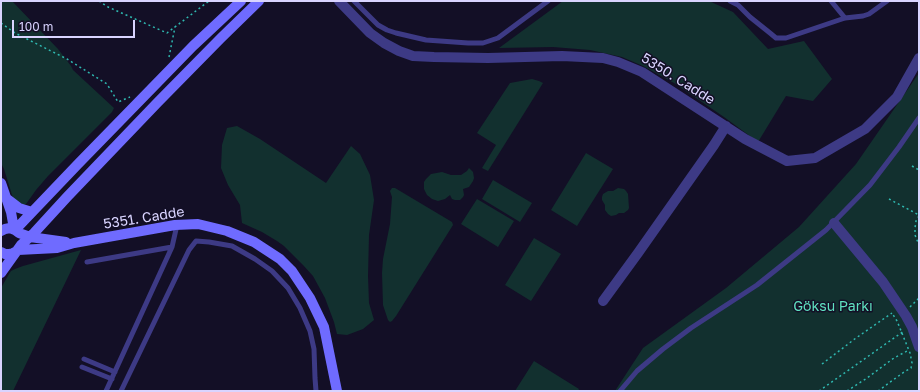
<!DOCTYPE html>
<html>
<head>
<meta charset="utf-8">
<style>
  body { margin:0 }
  #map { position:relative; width:920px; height:392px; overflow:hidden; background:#130f26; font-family:"Golos Text",sans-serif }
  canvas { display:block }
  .frame { position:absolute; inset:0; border:2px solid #d9d4ff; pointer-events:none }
  .scale { position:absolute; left:12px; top:20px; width:123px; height:18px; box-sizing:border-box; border:2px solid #d9d4ff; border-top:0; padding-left:5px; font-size:12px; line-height:14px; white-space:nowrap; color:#d9d4ff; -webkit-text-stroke:3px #130f26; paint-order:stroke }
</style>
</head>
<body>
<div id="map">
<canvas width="920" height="392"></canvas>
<div class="frame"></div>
<div class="scale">100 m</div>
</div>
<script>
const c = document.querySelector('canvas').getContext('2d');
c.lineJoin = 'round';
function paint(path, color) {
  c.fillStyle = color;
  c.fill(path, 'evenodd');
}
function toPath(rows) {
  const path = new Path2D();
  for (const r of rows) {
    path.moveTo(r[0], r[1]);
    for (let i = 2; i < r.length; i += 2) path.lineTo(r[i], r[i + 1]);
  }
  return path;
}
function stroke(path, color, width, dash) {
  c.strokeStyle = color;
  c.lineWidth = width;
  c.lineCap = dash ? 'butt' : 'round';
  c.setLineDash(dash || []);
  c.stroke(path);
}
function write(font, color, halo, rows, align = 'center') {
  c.font = font + ' "Golos Text",sans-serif';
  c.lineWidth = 3;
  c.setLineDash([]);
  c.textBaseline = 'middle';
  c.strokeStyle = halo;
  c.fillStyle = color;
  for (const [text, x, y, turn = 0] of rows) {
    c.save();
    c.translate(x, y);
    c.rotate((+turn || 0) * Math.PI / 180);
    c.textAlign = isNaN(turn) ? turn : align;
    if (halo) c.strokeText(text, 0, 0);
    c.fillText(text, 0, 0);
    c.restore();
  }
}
paint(toPath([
  [1,1,12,1,58,49,71,66,73,70,114,108,112,112,48,176,36,190,26,204,23,205,16,203,12,195,4,169,1,163],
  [563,1,709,1,733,12,768,49,804,41,832,79,813,101,786,96,758,142,724,117,674,83,643,66,622,57,590,50,553,47,499,48],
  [919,73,919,391,615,391,643,348,726,288,799,227,856,164],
  [532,79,539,81,543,83,488,171,482,168,496,145,477,133,510,83],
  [237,126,260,139,326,183,351,146,360,154,370,175,374,200,369,235,368,276,369,303,374,320,363,329,347,335,337,334,334,322,325,298,313,276,303,265,284,246,277,241,262,232,242,223,240,205,228,185,221,168,222,145,227,128],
  [586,153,613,169,577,226,551,210],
  [469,168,473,172,474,178,473,181,469,187,463,189,464,195,463,197,460,200,455,200,452,199,450,195,445,199,438,201,432,199,427,195,424,189,424,182,426,179,431,174,442,172,451,175,461,175,467,171],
  [493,180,532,203,520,222,482,199],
  [392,188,395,188,452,222,453,225,396,316,392,321,390,322,388,320,383,305,382,273,383,259,390,224,392,197,390,191],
  [618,188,624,189,626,191,628,194,629,208,628,210,624,213,619,213,616,215,611,216,608,214,605,210,605,205,602,200,602,197,603,194,608,191,613,191],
  [477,199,514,221,498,247,461,224],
  [534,238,561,254,531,301,505,285],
  [81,250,13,391,1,391,1,288,9,274,11,271,15,269,23,266],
  [534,361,579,389,578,391,515,391]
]), '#12302f');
stroke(toPath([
  [99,1,108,7,167,33,209,1],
  [1,23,15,33,67,59,107,84,118,102,130,97],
  [169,57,175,27],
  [912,166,919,170],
  [889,199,919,215],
  [919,216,916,221,915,228,915,235,919,245],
  [910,307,919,298],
  [822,364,856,338,892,313],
  [819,391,904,331],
  [847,391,867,378,894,358,909,350],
  [878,391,904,372,911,368,912,363,910,353,897,321,892,313]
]), '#2fb8b0', 1.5, [2, 3]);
stroke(toPath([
  [354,1,378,25,387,30,396,33,426,40,468,43,483,43,498,38,548,1],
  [730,1,738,5,750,17,770,33,776,38,786,38,845,18,863,16,869,14,887,1],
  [831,1,845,18],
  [87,262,172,247],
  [84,359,115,372],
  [82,367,112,379],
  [106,391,172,247,177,225],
  [121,391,189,250,196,241,209,242,232,246,255,259,272,271,288,288,300,308,310,331,314,349,315,378,316,391],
  [620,391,637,371,663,349,691,328,757,285,826,230,870,185,899,147,919,118]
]), '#3d3a85', 5);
stroke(toPath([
  [339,1,370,33,384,43,399,51,413,56,434,57,488,58,562,56,603,58,618,62,642,72,745,139,787,161,815,158,865,129,897,97,919,58],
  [834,223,883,282,906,316,912,327,919,347],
  [603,301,638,253,714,145,726,126]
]), '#3d3a85', 10);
stroke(toPath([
  [1,183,11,212,14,229],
  [6,198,19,208,32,212],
  [15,230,78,164,193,46,241,1],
  [1,231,5,229,10,228,15,230,19,233],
  [19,233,30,237,66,242],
  [18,250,57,248,74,243,175,225,198,224,227,231,254,242,280,259,292,271,310,298,324,327,337,391],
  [1,252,5,254,9,254,13,253,17,251],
  [1,273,21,245,34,233,67,197,158,102,221,38,259,1]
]), '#6f6bff', 10);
write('14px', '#d9d4ff', '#130f26', [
  ["5350. Cadde",678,79,32],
  ["5351. Cadde",144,218,-9]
]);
write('14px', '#5fe0c0', '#130f26', [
  ["Göksu Parkı",833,307]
]);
</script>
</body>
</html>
